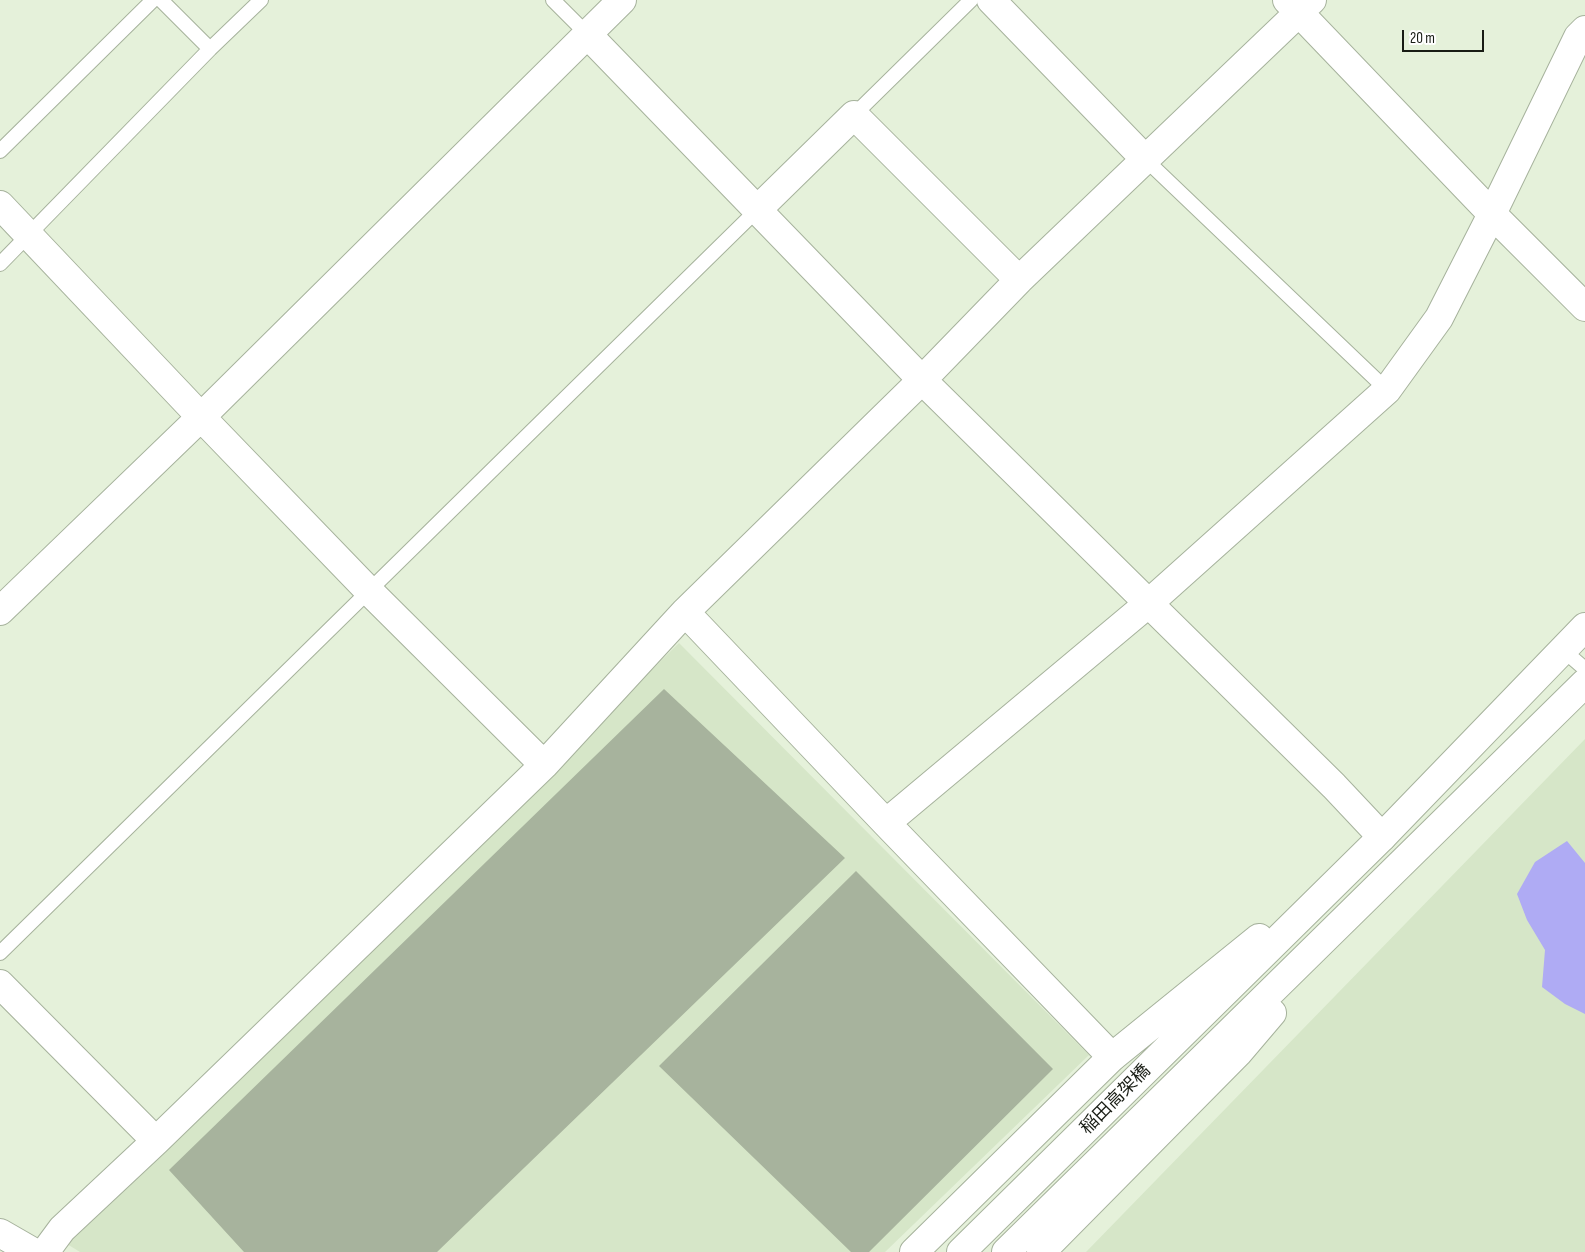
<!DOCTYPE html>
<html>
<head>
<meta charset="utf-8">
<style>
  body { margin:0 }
  #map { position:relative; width:1585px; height:1252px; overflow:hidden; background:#e5f1da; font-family:"Sofia Sans Condensed",sans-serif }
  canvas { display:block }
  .scale { position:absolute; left:1402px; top:30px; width:82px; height:22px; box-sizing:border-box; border:2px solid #181c14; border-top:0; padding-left:6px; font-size:15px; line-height:18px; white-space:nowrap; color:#181c14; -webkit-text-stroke:4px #fff; paint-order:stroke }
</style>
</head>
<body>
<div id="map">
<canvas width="1585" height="1252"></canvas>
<div class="scale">20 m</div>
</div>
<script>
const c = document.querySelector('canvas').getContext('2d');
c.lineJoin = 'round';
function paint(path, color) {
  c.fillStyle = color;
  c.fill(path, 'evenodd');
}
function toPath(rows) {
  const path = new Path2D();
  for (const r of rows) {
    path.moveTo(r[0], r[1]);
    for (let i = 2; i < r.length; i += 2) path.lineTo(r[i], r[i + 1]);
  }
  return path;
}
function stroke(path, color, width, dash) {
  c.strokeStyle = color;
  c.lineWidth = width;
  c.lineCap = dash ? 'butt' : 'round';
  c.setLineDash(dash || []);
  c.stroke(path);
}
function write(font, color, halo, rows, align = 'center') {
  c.font = font + ' "Sofia Sans Condensed","Noto Sans JP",sans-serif';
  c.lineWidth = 5;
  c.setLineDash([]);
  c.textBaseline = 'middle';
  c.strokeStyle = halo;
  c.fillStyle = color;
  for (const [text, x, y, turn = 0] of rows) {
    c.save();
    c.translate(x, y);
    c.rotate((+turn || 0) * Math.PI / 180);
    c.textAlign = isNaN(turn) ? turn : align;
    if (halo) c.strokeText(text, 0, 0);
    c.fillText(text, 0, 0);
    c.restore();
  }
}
paint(toPath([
  [679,643,1089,1055,885,1252,80,1252,67,1244],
  [1585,739,1585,1252,1086,1252]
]), '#d6e6c8');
paint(toPath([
  [1567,841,1585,863,1585,1014,1565,1004,1542,987,1545,950,1527,920,1517,894,1535,862]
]), '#afabf4');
paint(toPath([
  [664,689,845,858,437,1252,244,1252,169,1170],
  [856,871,1053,1069,869,1252,851,1252,659,1066]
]), '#a7b39d');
const lane = toPath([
  [161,0,210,49],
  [553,0,587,34],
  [854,115,971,0],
  [0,151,153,0],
  [1145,159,1387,390],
  [0,264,210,49,261,0],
  [1562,649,1585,669],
  [0,953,757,210]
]);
const street = toPath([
  [991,0,1145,159],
  [1287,0,1492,214,1585,307],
  [587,34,922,380,1334,786,1382,837],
  [0,205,201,417,369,591,544,765],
  [757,210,854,115,1019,280],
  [0,611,201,417,622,0],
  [685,612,886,823,1112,1057],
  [886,823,1149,603,1387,390,1439,318,1492,214,1578,37,1585,30],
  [0,984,156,1141],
  [45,1252,62,1229,156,1141,544,765,685,612,922,380,1019,280,1312,0]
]);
const secondary = toPath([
  [914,1252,1112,1057,1259,938],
  [961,1252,1382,837,1585,627],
  [1006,1252,1585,683],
  [1041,1252,1238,1053,1272,1013]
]);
const highway = toPath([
  [0,1233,33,1252]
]);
stroke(lane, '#a6b29c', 16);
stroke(street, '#a6b29c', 30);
stroke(secondary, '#a6b29c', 30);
stroke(highway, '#a6b29c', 30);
stroke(lane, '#fff', 14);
stroke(street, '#fff', 28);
stroke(secondary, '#fff', 28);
stroke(highway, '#fff', 28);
write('18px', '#181c14', '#fff', [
  ["稲田高架橋",1116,1100,-45]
]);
</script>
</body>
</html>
